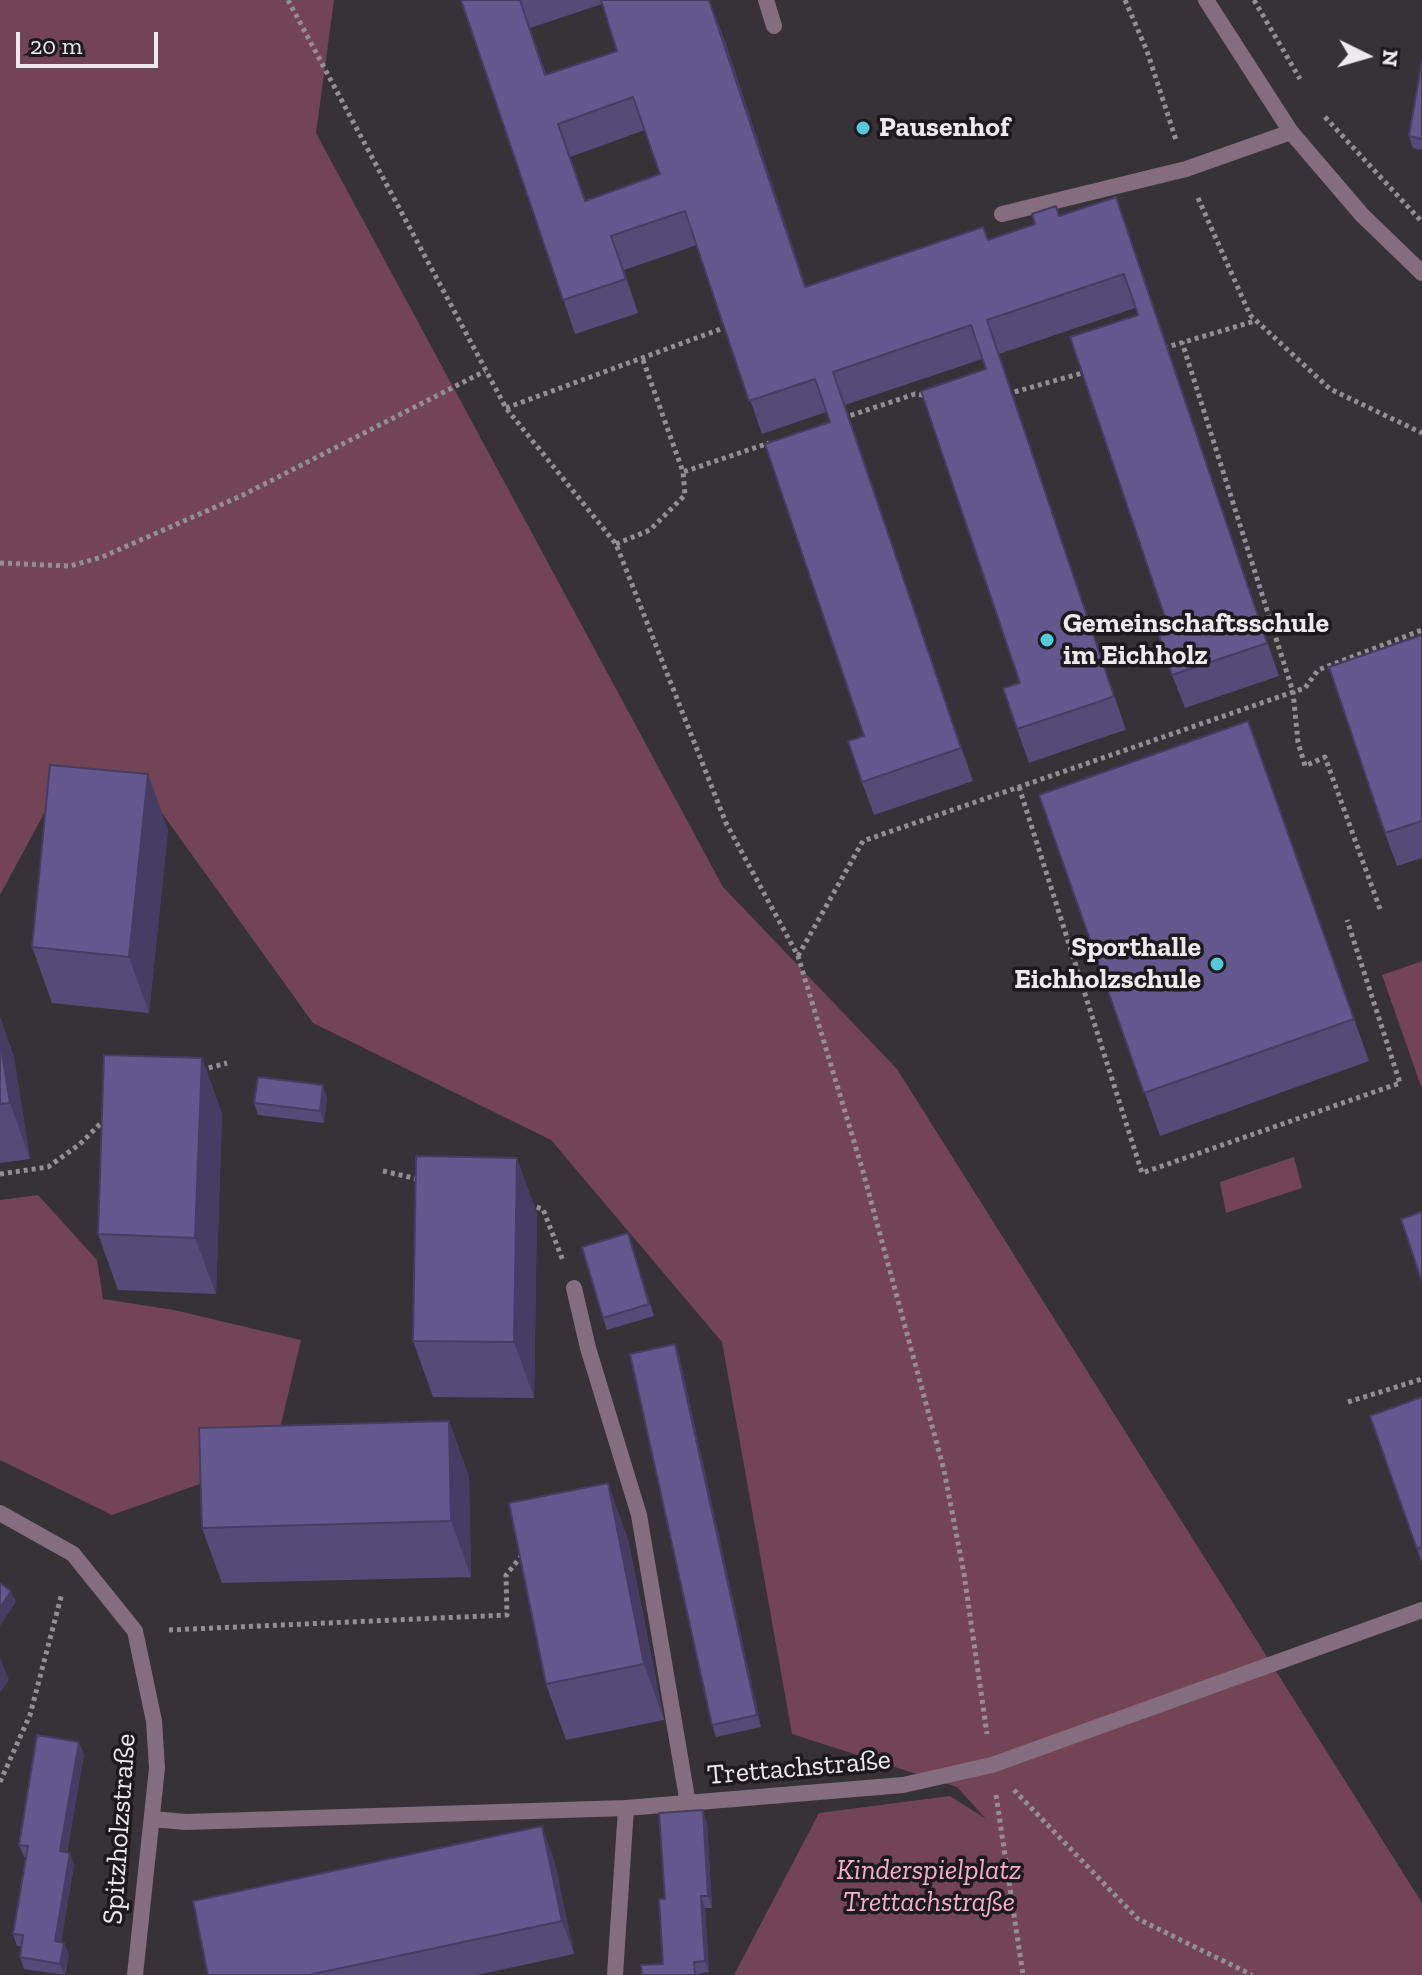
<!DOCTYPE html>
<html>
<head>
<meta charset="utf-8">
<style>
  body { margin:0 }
  #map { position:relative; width:1422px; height:1975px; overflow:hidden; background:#363238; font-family:"Zilla Slab",serif }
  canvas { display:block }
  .north { position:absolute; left:1326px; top:16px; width:80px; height:80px; -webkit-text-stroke:6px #1c1a1d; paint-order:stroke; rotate:95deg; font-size:22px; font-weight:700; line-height:32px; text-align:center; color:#edeaef }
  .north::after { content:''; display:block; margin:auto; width:28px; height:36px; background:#edeaef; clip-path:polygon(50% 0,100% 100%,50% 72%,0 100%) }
  .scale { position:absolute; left:16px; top:32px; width:142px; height:36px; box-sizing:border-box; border:4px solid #edeaef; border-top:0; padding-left:10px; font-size:24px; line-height:28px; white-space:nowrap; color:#edeaef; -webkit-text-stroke:6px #1c1a1d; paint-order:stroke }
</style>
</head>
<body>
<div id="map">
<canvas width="1422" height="1975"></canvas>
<div class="north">N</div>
<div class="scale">20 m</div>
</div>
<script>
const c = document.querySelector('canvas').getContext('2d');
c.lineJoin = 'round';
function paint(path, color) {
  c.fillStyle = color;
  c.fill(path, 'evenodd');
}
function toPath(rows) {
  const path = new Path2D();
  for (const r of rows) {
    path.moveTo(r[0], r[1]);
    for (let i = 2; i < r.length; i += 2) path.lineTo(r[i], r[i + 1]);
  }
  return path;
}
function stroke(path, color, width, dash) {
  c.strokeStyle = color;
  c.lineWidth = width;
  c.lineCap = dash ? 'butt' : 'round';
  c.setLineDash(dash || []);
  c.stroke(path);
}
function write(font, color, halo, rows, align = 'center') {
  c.font = font + ' "Zilla Slab",serif';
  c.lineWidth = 7;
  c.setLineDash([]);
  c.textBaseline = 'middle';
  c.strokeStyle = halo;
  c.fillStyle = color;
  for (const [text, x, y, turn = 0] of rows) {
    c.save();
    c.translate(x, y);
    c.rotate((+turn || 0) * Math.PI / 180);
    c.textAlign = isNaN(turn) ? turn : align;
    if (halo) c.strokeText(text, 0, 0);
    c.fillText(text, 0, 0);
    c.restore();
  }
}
paint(toPath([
  [0,0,334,0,316,133,723,887,897,1069,1422,1903,1422,1975,734,1975,819,1813,950,1796,986,1819,957,1787,792,1734,722,1342,551,1140,313,1023,159,809,47,808,0,895],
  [1422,961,1422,1089,1382,975],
  [1294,1157,1302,1188,1226,1213,1220,1182],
  [38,1195,97,1260,103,1299,174,1310,301,1340,273,1458,112,1515,0,1460,0,1200]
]), '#724455');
stroke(toPath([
  [288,0,506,408,616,544,726,823,798,956,862,1168,944,1470,964,1574,987,1734],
  [1125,0,1147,51,1176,140],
  [1254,0,1300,79],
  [1325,117,1422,222],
  [1198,198,1250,315,1330,389,1422,433],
  [1164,348,1255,321],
  [643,360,683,472,769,443],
  [1007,394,1086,372],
  [506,408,729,326],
  [843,418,915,394,929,396],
  [616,544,650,530,685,495,683,472],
  [0,563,70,566,102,557,243,495,485,371],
  [1019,787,1142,1173,1400,1083,1347,920],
  [1380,909,1325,757,1305,766,1298,742,1293,692,1305,688,1318,670,1422,630],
  [798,956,863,841,1293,692,1182,342],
  [201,1070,227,1063],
  [383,1171,422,1180],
  [0,1174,48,1167,80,1144,106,1118],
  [529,1205,543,1209,563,1261],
  [1348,1402,1422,1379],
  [169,1630,507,1615,506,1575,523,1554],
  [0,1782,30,1715,62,1593],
  [1014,1790,1138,1919,1252,1975],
  [996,1795,1023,1975]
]), '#928e94', 5, [4, 4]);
stroke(toPath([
  [766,0,774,26],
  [1002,214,1186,169,1291,132],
  [574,1288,588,1348,639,1515,688,1804],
  [615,1975,626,1808]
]), '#846d7e', 16);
stroke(toPath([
  [1206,0,1291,132,1362,215,1422,273],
  [0,1513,73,1554,135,1631,154,1721,157,1768,135,1975],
  [152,1819,186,1822,626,1808,903,1785,992,1765,1422,1610]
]), '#846d7e', 16);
paint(toPath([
  [461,0,709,0,725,41,806,287,988,240,1059,216,1128,231,1279,676,1185,708,1172,675,1170,632,1138,315,1135,308,999,354,1126,730,1110,735,1029,763,1017,729,1020,683,986,369,982,359,845,405,973,781,874,815,862,782,864,736,830,422,826,412,762,434,697,245,624,270,638,313,575,334],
  [602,4,617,51,546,74,530,28],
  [645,130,660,174,586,201,570,157],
  [1422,60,1422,150,1413,148,1409,136],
  [1422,635,1422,858,1397,866,1385,833],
  [1248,721,1369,1061,1160,1136,1039,795],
  [168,830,149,1013,52,1003,32,947],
  [0,1017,14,1057,30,1159,0,1163],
  [202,1058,222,1114,216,1294,118,1290,98,1234],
  [327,1097,324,1123,258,1115,254,1103],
  [537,1213,534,1398,433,1397,413,1341],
  [632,1245,654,1316,607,1330,603,1318],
  [675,1344,679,1355,761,1727,716,1737,712,1725],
  [1422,1397,1422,1561,1421,1561,1417,1549],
  [449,1421,469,1477,471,1577,222,1583,202,1528],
  [628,1539,664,1720,566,1740,546,1684],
  [84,1754,67,1853,74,1865,61,1942,64,1943,69,1955,65,1975,24,1969,20,1957,21,1946,17,1946,13,1934,26,1857,24,1857,19,1845],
  [707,1822,712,1908,705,1908,709,1972,698,1974,698,1975,642,1975,663,1964,665,1899],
  [554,1859,574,1954,477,1975,208,1975]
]), '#554b79');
paint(toPath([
  [713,8,725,41,817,320,805,287],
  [1116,197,1128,231,1279,676,1267,643],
  [611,236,624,270,638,313,626,279],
  [987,320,999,354,1126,730,1114,696],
  [833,372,845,405,973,781,961,748],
  [148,774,168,830,149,1013,129,957],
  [0,1017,14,1057,30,1159,10,1103,0,1039],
  [202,1058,222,1114,216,1294,195,1238],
  [323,1085,327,1097,324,1123,320,1111],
  [517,1158,537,1213,534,1398,514,1342],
  [675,1344,679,1355,761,1727,757,1715],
  [449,1421,469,1477,471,1577,451,1521],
  [608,1483,628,1539,664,1720,644,1664],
  [11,1591,16,1602,0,1626,0,1608],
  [0,1657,9,1680,0,1693],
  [79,1742,84,1754,65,1863,60,1851],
  [703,1810,707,1822,712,1908,708,1896],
  [542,1826,554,1859,574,1954,562,1921],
  [70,1853,74,1865,59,1953,55,1941],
  [701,1896,705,1908,709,1972,705,1961],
  [64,1943,69,1955,64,1975,60,1964]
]), '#453d63');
const building = toPath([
  [461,0,520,0,545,75,617,51,601,0,709,0,805,287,983,227,988,240,1035,224,1032,214,1056,206,1059,216,1116,197,1267,643,1172,675,1159,636,1170,632,1070,337,1138,315,1124,274,987,320,1114,696,1098,702,1017,729,1003,688,1020,683,921,391,986,369,971,325,833,372,961,748,862,782,848,741,864,736,765,444,830,422,815,379,749,401,685,211,611,236,626,279,563,300,461,0],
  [633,97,660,174,585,201,558,124,633,97],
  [1422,60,1422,139,1409,136,1422,60],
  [1422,635,1422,821,1385,833,1329,667,1422,635],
  [1248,721,1354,1019,1144,1093,1039,795,1248,721],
  [50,765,148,774,129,957,32,947,50,765],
  [0,1039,10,1103,0,1104,0,1039],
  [104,1055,202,1058,195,1238,98,1234,104,1055],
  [258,1077,323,1085,320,1111,254,1103,258,1077],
  [416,1156,517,1158,514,1342,413,1341,416,1156],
  [1422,1212,1422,1282,1401,1219,1422,1212],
  [628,1233,649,1304,603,1318,582,1247,628,1233],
  [675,1344,757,1715,712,1725,630,1354,675,1344],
  [1422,1397,1422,1547,1417,1549,1370,1416,1422,1397],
  [449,1421,451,1521,202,1528,199,1428,449,1421],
  [608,1483,644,1664,546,1684,509,1503,608,1483],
  [0,1583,11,1591,0,1608,0,1583],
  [37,1735,79,1742,60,1851,70,1853,55,1941,64,1943,60,1964,20,1957,23,1935,13,1934,28,1846,19,1845,37,1735],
  [703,1810,708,1896,701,1896,705,1961,694,1962,695,1975,642,1975,641,1965,663,1964,659,1899,665,1899,659,1813,703,1810],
  [542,1826,562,1921,309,1975,208,1975,193,1901,542,1826]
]);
paint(building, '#63578d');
stroke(building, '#453d63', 2);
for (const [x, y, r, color] of [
  [863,128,8,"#53cadc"],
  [1047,640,8,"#53cadc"],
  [1217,964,8,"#53cadc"]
]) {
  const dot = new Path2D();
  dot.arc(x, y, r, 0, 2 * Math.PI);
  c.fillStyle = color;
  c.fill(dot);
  stroke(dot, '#1c1a1d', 3);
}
write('bold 28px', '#edeaef', '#1c1a1d', [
  ["Pausenhof",879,128],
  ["Gemeinschaftsschule",1063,624],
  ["im Eichholz",1063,656],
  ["Sporthalle",1201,948,"right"],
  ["Eichholzschule",1201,980,"right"]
], 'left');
write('28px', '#edeaef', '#1c1a1d', [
  ["Trettachstraße",799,1768,-5],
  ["Spitzholzstraße",120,1829,-86]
]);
write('italic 28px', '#f9afca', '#1c1a1d', [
  ["Kinderspielplatz",929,1871],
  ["Trettachstraße",929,1903]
]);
</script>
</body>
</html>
